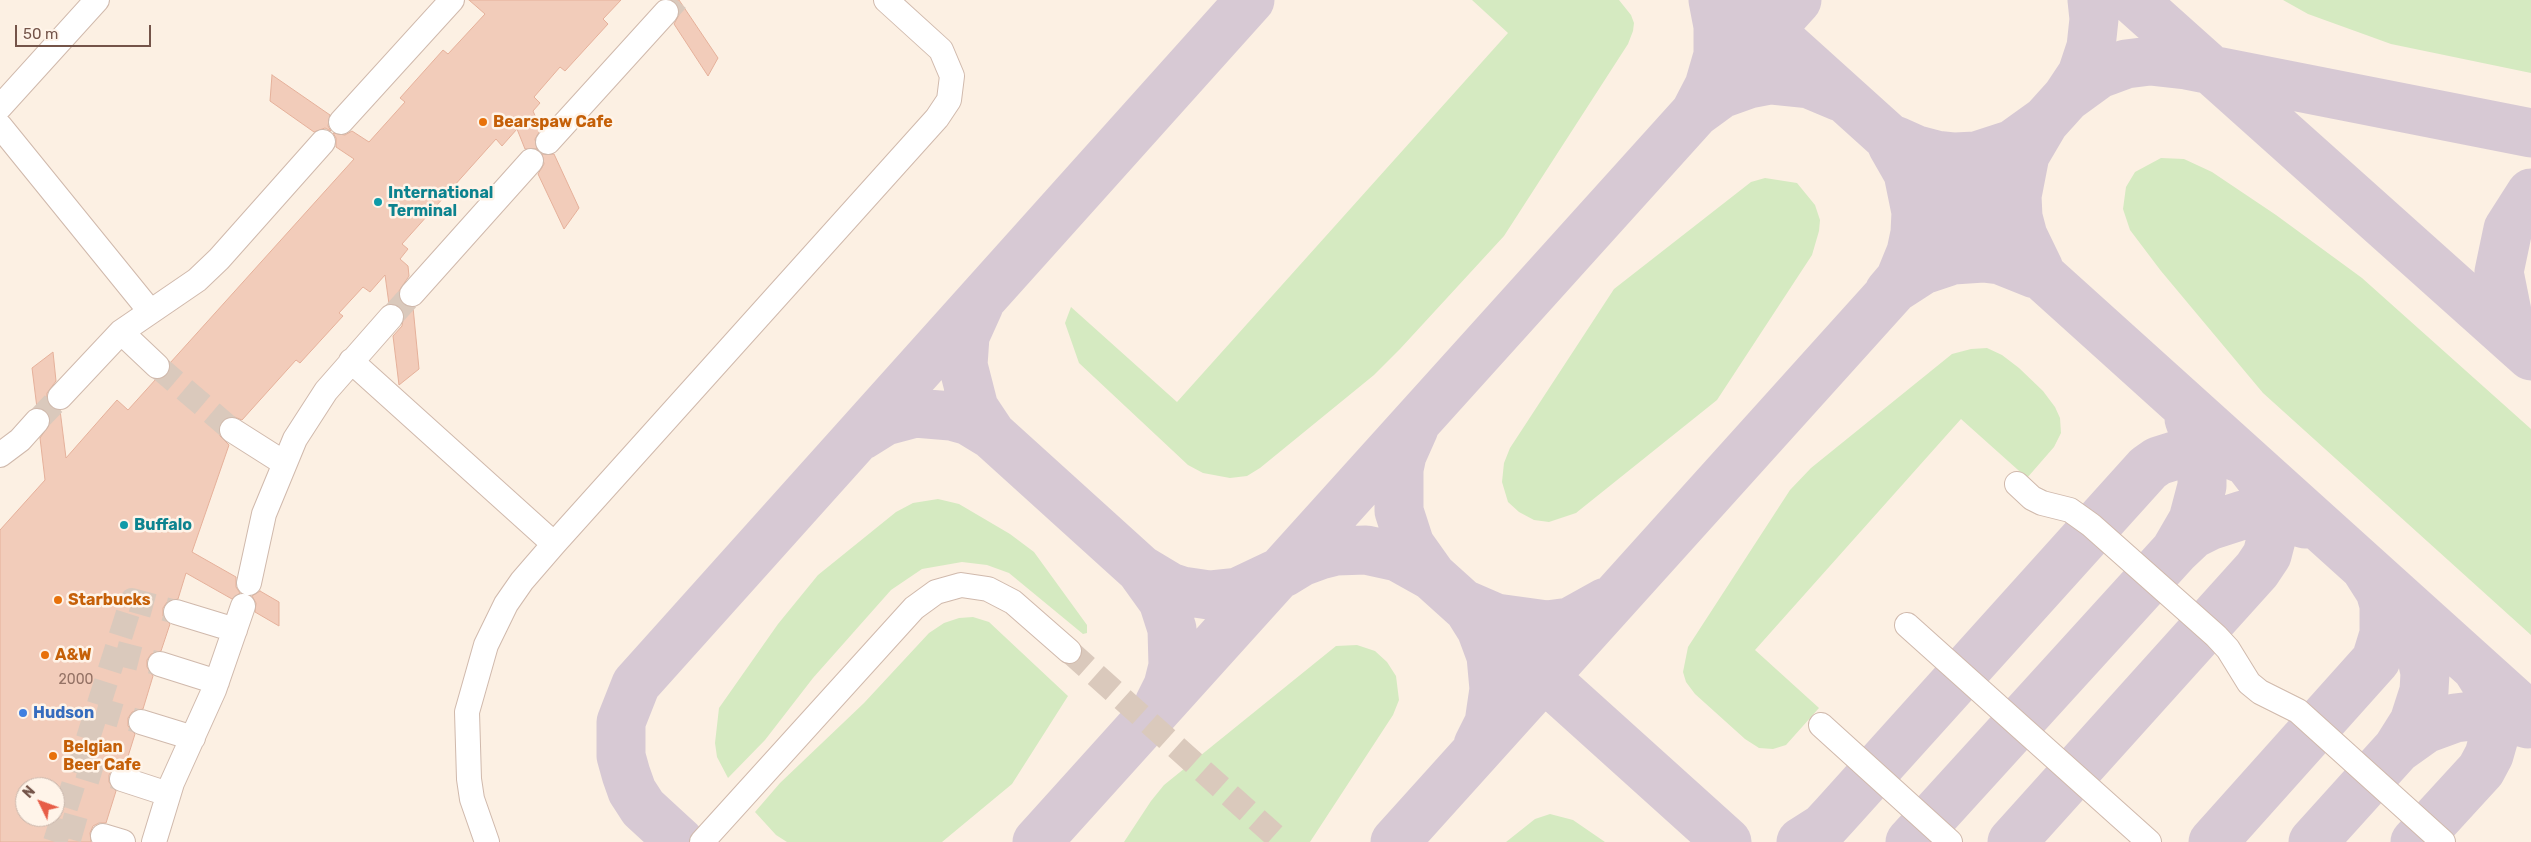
<!DOCTYPE html>
<html>
<head>
<meta charset="utf-8">
<style>
  body { margin:0 }
  #map { position:relative; width:2531px; height:842px; overflow:hidden; background:#fcf0e3; font-family:Rubik,sans-serif }
  canvas { display:block }
  .north { position:absolute; left:15px; top:777px; width:50px; height:50px; box-sizing:border-box; background:#fff4e9; border:1px solid #c7b4a9; border-radius:50%; rotate:312deg; font-size:14px; font-weight:700; line-height:20px; text-align:center; color:#745449 }
  .north::after { content:''; display:block; margin:auto; width:18px; height:22px; background:#e75d47; clip-path:polygon(50% 0,100% 100%,50% 72%,0 100%) }
  .scale { position:absolute; left:15px; top:25px; width:136px; height:22px; box-sizing:border-box; border:2px solid #745449; border-top:0; padding-left:6px; font-size:15px; line-height:18px; white-space:nowrap; color:#745449; -webkit-text-stroke:4px #fff4e9; paint-order:stroke }
</style>
</head>
<body>
<div id="map">
<canvas width="2531" height="842"></canvas>
<div class="north">N</div>
<div class="scale">50 m</div>
</div>
<script>
const c = document.querySelector('canvas').getContext('2d');
c.lineJoin = 'round';
function paint(path, color) {
  c.fillStyle = color;
  c.fill(path, 'evenodd');
}
function toPath(rows) {
  const path = new Path2D();
  for (const r of rows) {
    path.moveTo(r[0], r[1]);
    for (let i = 2; i < r.length; i += 2) path.lineTo(r[i], r[i + 1]);
  }
  return path;
}
function stroke(path, color, width, dash) {
  c.strokeStyle = color;
  c.lineWidth = width;
  c.lineCap = dash ? 'butt' : 'round';
  c.setLineDash(dash || []);
  c.stroke(path);
}
function write(font, color, halo, rows, align = 'center') {
  c.font = font + ' Rubik,sans-serif';
  c.lineWidth = 5;
  c.setLineDash([]);
  c.textBaseline = 'middle';
  c.strokeStyle = halo;
  c.fillStyle = color;
  for (const [text, x, y, turn = 0] of rows) {
    c.save();
    c.translate(x, y);
    c.rotate((+turn || 0) * Math.PI / 180);
    c.textAlign = isNaN(turn) ? turn : align;
    if (halo) c.strokeText(text, 0, 0);
    c.fillText(text, 0, 0);
    c.restore();
  }
}
paint(toPath([
  [1472,0,1619,0,1631,15,1634,23,1633,31,1628,44,1504,236,1400,349,1374,375,1260,468,1247,476,1230,478,1203,473,1188,465,1079,363,1065,323,1071,307,1177,402,1508,33],
  [2283,0,2531,0,2531,73,2391,44,2308,14],
  [2161,158,2184,159,2212,172,2276,215,2362,278,2531,429,2531,635,2263,393,2161,271,2130,230,2123,209,2126,187,2135,172],
  [1765,178,1797,183,1815,205,1820,220,1819,231,1812,255,1717,400,1576,513,1549,522,1534,520,1519,512,1508,502,1502,482,1504,463,1510,448,1614,289,1751,182],
  [1987,348,2002,355,2019,368,2043,391,2055,407,2060,418,2061,433,2054,447,2027,478,1961,419,1755,650,1819,708,1786,745,1773,749,1759,748,1745,739,1695,694,1686,682,1683,672,1688,647,1790,490,1811,468,1952,354,1971,349],
  [938,499,959,504,1010,534,1034,552,1087,625,1087,633,1083,634,1009,573,987,565,962,562,922,569,891,590,813,678,765,740,728,778,717,757,715,743,719,708,778,624,818,575,896,512,913,503],
  [973,617,989,622,1068,696,1012,784,942,842,787,842,776,835,755,812,780,783,864,703,929,633,944,623,959,618],
  [1357,645,1375,651,1387,662,1396,676,1399,700,1393,715,1310,842,1124,842,1151,801,1164,785,1336,646],
  [1550,814,1573,820,1605,842,1506,842,1535,819]
]), '#d5eac1');
stroke(toPath([
  [1713,0,1718,26,1718,55,1709,86,1695,113,1721,94,1749,84,1770,80,1809,84,1840,97],
  [1736,0,2531,717],
  [2133,0,2531,356],
  [2066,98,2099,74,2126,64,2150,61,2186,65,2531,133],
  [1897,141,1917,150,1936,155,1955,157,1976,156,2013,144,2045,121,2025,155,2017,196,2018,217,2023,236,2039,269],
  [1892,145,1908,173,1916,212,1915,233,1911,252,1900,279,1889,292,1923,270,1953,260,1983,258,2000,260,2035,274],
  [2522,346,2508,317,2499,272,2508,229,2531,193],
  [992,435,1140,569],
  [861,436,885,421,915,413,951,416,969,421,992,435,974,408,963,365,965,336,979,305],
  [2175,551,2193,520,2202,486,2202,455,2189,419],
  [1283,573,1301,562,1320,555,1336,551,1366,550,1398,557,1432,576,1410,545,1399,511,1399,469,1402,455,1414,428],
  [1432,576,1727,842],
  [1159,704,1168,686,1173,666,1172,629,1163,601,1140,569,1170,587,1182,591,1209,595,1238,592,1276,574],
  [1478,745,1489,723,1494,689,1491,656,1481,629,1466,605,1496,618,1547,625,1570,622,1606,602],
  [2397,749,2414,722,2424,691,2425,673,2417,634,2401,604],
  [680,842,643,808,632,791,626,774,621,756,621,722,636,684,1250,0],
  [1037,842,1797,0],
  [1395,842,2066,98,2082,74,2091,47,2094,19,2092,0],
  [1801,842,1823,828,1835,815,2148,468,2158,461,2196,449,2220,450,2247,461,2264,483,2270,499,2273,532,2267,555,2257,570,2012,842],
  [1910,842,2175,551,2193,534,2209,526,2243,515,2281,517,2305,524],
  [2213,842,2376,660,2384,634,2384,605,2380,591,2366,569],
  [2313,842,2397,749,2425,729,2455,718,2472,716,2504,717,2528,724],
  [2415,842,2481,770,2489,755,2495,734,2495,709,2489,688,2477,669]
]), '#d7c9d4', 49);
const building = toPath([
  [469,0,621,0,603,19,608,24,565,71,560,67,534,97,540,103,533,111,541,129,535,139,537,149,525,149,517,129,502,146,496,139,402,244,408,249,400,259,408,266,409,276,399,291,399,298,403,305,413,307,419,369,399,385,393,336,402,326,404,313,400,306,389,304,385,275,370,292,363,287,339,313,343,316,300,363,296,360,242,420,232,416,225,418,220,423,220,436,229,445,192,552,236,577,236,587,240,593,232,599,186,573,178,599,167,602,163,608,163,616,170,624,161,651,151,654,147,660,147,667,153,676,143,709,132,712,128,718,128,726,135,734,125,766,113,768,109,775,109,782,116,791,106,823,99,823,93,826,90,833,91,842,0,842,0,530,45,480,40,438,50,423,46,411,37,408,32,368,53,352,56,381,47,393,47,400,51,407,60,410,66,458,117,400,128,410,156,379,167,375,170,363,354,159,336,147,336,138,333,133,345,135,352,131,369,142,405,102,400,98,443,50,448,54,485,14,469,0],
  [25,787,55,787,55,817,25,817,25,787],
  [672,0,679,0,718,58,708,76,674,24,679,15,679,8,672,0],
  [272,75,330,115,328,126,331,131,325,128,314,132,270,101,272,75],
  [542,154,554,154,579,208,564,229,538,174,544,164,542,154],
  [260,591,279,602,279,626,255,612,256,603,252,596,260,591]
]);
paint(building, '#f2ccba');
stroke(building, '#e5b09a', 1);
stroke(toPath([
  [666,12,677,0],
  [391,317,412,294],
  [157,366,232,430],
  [37,421,60,397],
  [1069,651,1282,842],
  [116,653,160,664],
  [97,709,141,722],
  [79,766,122,779],
  [61,824,103,836],
  [55,842,132,600,176,612]
]), '#dac9bc', 24, [24, 12]);
const minor = toPath([
  [0,107,97,0],
  [341,122,452,0],
  [0,126,150,311],
  [548,142,666,12],
  [412,294,531,161],
  [121,332,157,366],
  [351,361,554,544],
  [60,397,121,332,197,280,219,259,323,142],
  [232,430,284,463],
  [0,455,20,440,37,421],
  [2017,484,2032,498,2042,503,2070,510,2091,525,2216,636,2228,649,2249,683,2260,692,2298,711,2443,842],
  [249,583,264,514,295,439,326,391,391,317],
  [176,612,235,630],
  [1907,625,2149,842],
  [160,664,217,682],
  [141,722,193,738],
  [1821,725,1950,842],
  [122,779,168,794],
  [103,836,123,842],
  [154,842,172,783,214,690,243,606],
  [487,842,472,799,469,779,467,712,486,645,506,604,522,581,554,544,937,118,949,100,952,76,941,50,886,0],
  [702,842,914,608,936,592,961,585,988,589,1013,602,1069,651]
]);
stroke(minor, '#d0b9ac', 26);
stroke(minor, '#fff', 24);
for (const [x, y, r, color] of [
  [483,122,5,"#e8710a"],
  [378,202,5,"#0f9aa8"],
  [124,525,5,"#0f9aa8"],
  [58,600,5,"#e8710a"],
  [45,655,5,"#e8710a"],
  [23,713,5,"#3f7fe0"],
  [53,756,5,"#e8710a"]
]) {
  const dot = new Path2D();
  dot.arc(x, y, r, 0, 2 * Math.PI);
  c.fillStyle = color;
  c.fill(dot);
  stroke(dot, '#fff4e9', 2);
}
write('14px', '#947265', null, [
  ["2000",76,680]
]);
write('bold 16px', '#c56008', '#fff4e9', [
  ["Bearspaw Cafe",493,122],
  ["Starbucks",68,600],
  ["A&W",55,655],
  ["Belgian",63,747],
  ["Beer Cafe",63,765]
], 'left');
write('bold 16px', '#0d838f', '#fff4e9', [
  ["International",388,193],
  ["Terminal",388,211],
  ["Buffalo",134,525]
], 'left');
write('bold 16px', '#366cbe', '#fff4e9', [
  ["Hudson",33,713]
], 'left');
</script>
</body>
</html>
